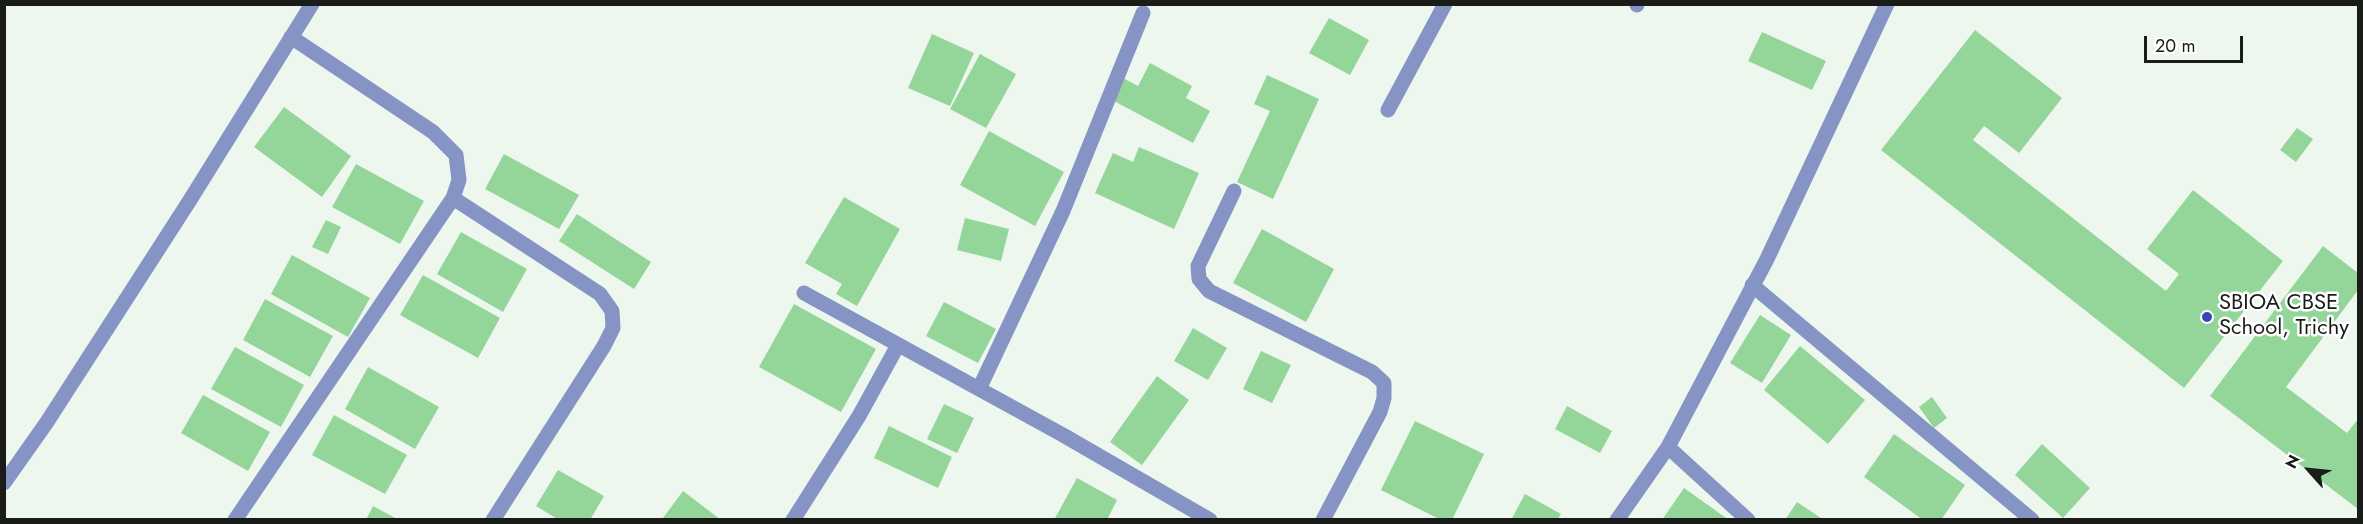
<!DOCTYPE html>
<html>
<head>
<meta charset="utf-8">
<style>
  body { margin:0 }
  #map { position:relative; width:2363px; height:524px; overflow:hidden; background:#eef7ee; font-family:Jost,sans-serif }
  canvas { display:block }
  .frame { position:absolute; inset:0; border:6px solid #191c19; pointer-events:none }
  .north { position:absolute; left:2279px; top:440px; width:60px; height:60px; -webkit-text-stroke:4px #fff; paint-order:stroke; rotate:297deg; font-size:16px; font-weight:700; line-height:24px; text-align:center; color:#191c19 }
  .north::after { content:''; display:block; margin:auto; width:21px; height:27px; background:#191c19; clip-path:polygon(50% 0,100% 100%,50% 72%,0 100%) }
  .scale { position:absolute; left:2144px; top:36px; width:99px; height:27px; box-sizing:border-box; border:3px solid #191c19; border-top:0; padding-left:8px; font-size:18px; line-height:21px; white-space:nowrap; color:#191c19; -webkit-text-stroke:4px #fff; paint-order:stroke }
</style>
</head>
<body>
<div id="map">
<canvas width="2363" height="524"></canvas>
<div class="frame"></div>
<div class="north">N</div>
<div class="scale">20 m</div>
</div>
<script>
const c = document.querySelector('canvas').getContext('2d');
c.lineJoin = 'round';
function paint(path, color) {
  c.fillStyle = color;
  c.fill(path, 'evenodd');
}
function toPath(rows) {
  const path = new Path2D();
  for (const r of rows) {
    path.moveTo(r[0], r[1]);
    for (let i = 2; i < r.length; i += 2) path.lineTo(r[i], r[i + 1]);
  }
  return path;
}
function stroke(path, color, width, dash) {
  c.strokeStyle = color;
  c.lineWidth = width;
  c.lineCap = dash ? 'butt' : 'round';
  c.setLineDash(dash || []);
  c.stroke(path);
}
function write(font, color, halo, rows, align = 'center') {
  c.font = font + ' Jost,sans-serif';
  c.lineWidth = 5;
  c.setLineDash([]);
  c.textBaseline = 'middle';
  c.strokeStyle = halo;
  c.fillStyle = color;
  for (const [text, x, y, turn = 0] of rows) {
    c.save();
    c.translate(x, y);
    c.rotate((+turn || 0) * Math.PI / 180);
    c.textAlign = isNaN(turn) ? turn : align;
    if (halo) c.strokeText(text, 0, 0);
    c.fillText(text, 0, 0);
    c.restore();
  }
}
paint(toPath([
  [1329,18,1369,40,1350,75,1309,53],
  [1975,30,2062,98,2019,153,1984,126,1973,140,2166,291,2179,274,2147,249,2193,190,2283,261,2184,388,1881,150],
  [1762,32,1826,61,1812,90,1748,61],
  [932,34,974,53,950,106,908,88],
  [980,54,1016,74,986,128,950,109],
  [1150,63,1192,86,1186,98,1210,111,1193,143,1112,100,1123,78,1138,86],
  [1267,75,1319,99,1273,199,1237,182,1270,111,1254,104],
  [284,107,351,156,322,197,254,147],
  [2297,128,2313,139,2296,162,2280,150],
  [989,131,1064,172,1035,226,960,185],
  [1139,147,1199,173,1174,229,1095,193,1113,153,1133,162],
  [504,154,579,195,559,229,485,189],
  [356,164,424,201,400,244,332,207],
  [844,197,900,229,857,306,836,294,842,284,805,263],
  [577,214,651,262,634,289,559,241],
  [965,218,1009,229,1001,261,957,250],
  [326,220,341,227,328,254,312,247],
  [1262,229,1334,269,1306,322,1233,283],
  [461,232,527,269,503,312,437,274],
  [2323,246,2358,273,2358,290,2286,387,2347,433,2358,419,2358,509,2210,396],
  [292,255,370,298,348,337,271,294],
  [423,275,500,318,478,358,400,315],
  [265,299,333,336,310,377,243,340],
  [944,302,996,329,978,363,926,336],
  [794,304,876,349,841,412,759,367],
  [1760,315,1791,335,1762,383,1730,363],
  [1193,328,1227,348,1208,380,1174,361],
  [1800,346,1865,400,1828,444,1764,390],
  [235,347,304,385,281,427,211,389],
  [1261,351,1291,365,1272,403,1243,389],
  [368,367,439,407,415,449,345,409],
  [1157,376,1189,400,1142,465,1110,442],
  [203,395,270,432,248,471,181,433],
  [1932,397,1947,418,1934,428,1919,407],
  [944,404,974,418,957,453,927,439],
  [1567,406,1612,431,1600,453,1555,429],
  [334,415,407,455,385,494,312,455],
  [1415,421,1484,454,1452,520,1441,520,1381,490],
  [889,426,952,457,938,488,874,458],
  [1894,434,1965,485,1941,520,1923,520,1864,477],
  [2042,444,2090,488,2063,518,2015,475],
  [558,470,604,496,590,520,559,520,536,506],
  [1077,478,1117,500,1107,520,1054,520],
  [1684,488,1729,520,1662,520],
  [683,491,721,520,666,520,663,518],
  [1525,494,1561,514,1557,520,1511,520],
  [1797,502,1824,520,1785,520],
  [373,506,399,520,366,520]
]), '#94d599');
stroke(toPath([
  [1637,4,1637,5],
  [1388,110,1445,4],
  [1234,191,1198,266,1199,279,1209,291,1372,372,1384,383,1384,398,1380,412,1323,520],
  [453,198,600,294,612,311,613,328,604,346,493,520],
  [1752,285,2032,520],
  [804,293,1063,435,1210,520],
  [979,389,1063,211,1143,13],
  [1668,447,1748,520],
  [4,483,47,422,190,200,312,4],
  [235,520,453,198,459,180,456,155,433,132,291,37],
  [793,520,859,416,898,345],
  [1617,520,1668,447,1767,259,1887,4]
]), '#8694c5', 15);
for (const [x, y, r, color] of [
  [2207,317,6,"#3946b9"]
]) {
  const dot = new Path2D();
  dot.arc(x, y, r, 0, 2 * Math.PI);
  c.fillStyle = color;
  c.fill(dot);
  stroke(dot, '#fff', 2);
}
write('22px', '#191c19', '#fff', [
  ["SBIOA CBSE",2219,304],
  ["School, Trichy",2219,329]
], 'left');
</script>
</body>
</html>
